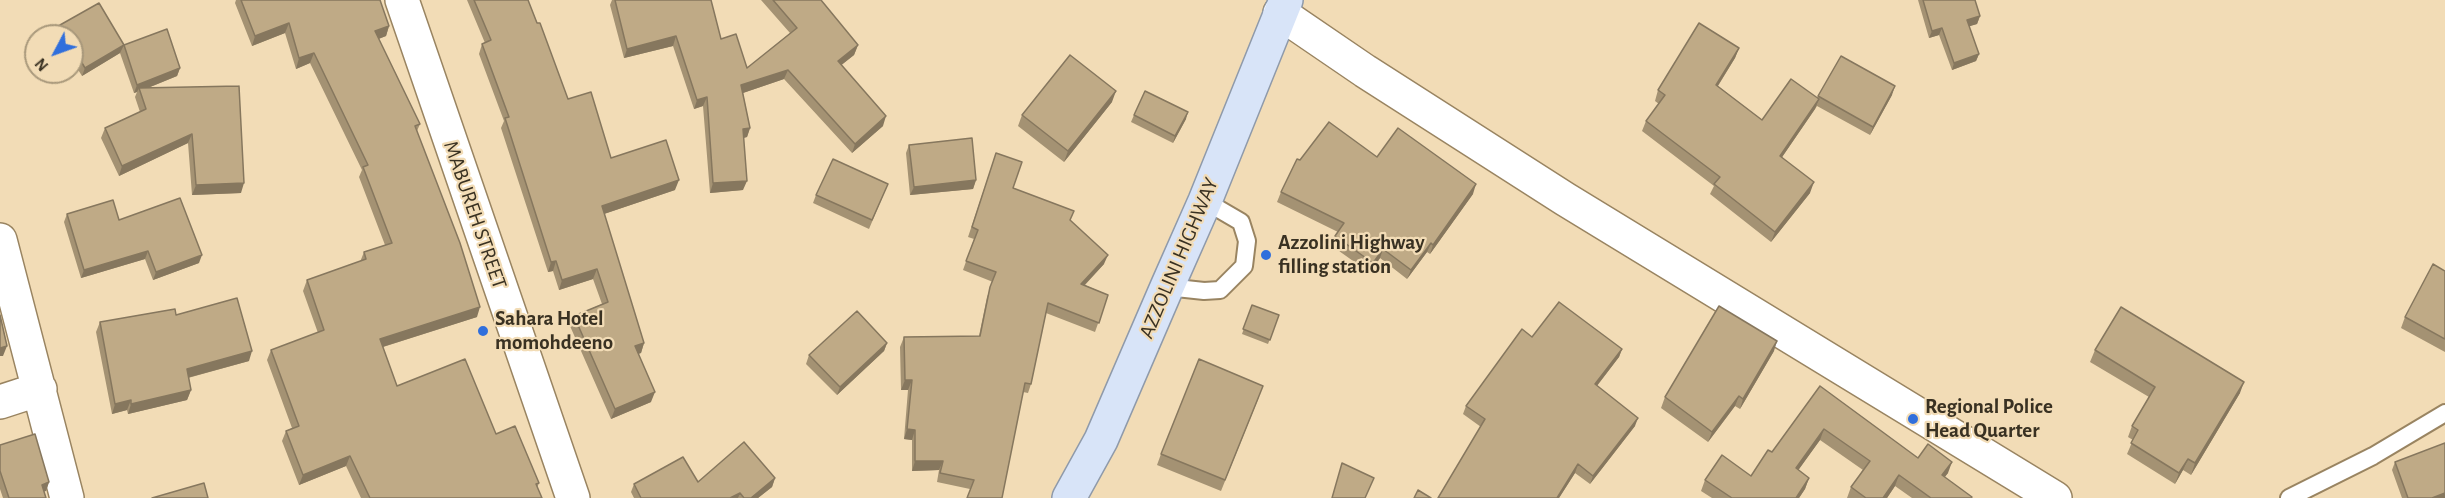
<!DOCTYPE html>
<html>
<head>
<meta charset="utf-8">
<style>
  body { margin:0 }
  #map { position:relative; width:2445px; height:498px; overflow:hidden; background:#f2dcb6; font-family:"Alegreya Sans",sans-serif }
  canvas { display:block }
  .north { position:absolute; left:24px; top:24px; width:60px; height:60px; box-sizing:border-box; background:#f2dcb6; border:2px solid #a8987b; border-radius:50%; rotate:229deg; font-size:16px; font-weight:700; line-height:24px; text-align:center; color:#393122 }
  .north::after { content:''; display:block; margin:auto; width:21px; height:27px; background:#306fdc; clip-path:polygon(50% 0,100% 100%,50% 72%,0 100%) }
</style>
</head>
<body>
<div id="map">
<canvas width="2445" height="498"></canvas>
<div class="north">N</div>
</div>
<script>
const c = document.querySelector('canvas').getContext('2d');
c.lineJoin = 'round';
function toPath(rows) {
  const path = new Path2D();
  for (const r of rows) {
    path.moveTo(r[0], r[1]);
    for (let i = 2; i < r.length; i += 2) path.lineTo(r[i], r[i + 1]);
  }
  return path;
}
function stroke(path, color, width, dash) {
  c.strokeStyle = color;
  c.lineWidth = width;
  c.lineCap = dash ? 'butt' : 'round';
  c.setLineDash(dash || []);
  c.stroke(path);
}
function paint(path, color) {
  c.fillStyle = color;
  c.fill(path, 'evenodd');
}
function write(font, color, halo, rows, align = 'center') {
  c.font = font + ' "Alegreya Sans",sans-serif';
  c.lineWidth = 4.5;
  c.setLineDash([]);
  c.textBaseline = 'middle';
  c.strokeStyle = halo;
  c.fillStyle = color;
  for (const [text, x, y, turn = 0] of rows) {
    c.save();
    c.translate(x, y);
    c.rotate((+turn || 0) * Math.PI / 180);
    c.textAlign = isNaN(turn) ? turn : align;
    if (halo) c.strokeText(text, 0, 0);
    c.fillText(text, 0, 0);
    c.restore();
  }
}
const service = toPath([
  [1167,287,1204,291,1220,290,1244,266,1247,241,1241,222,1205,201],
  [2289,498,2373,456,2445,413]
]);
const minor = toPath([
  [402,0,573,498],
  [1280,13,1365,71,1565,199,2055,498],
  [0,240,67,498],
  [0,402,40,389]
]);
const primary = toPath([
  [1069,498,1101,440,1167,287,1205,201,1286,0]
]);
stroke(service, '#998461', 20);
stroke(minor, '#998461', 36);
stroke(primary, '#8f9aaa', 36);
stroke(service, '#fff', 16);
stroke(minor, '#fff', 33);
stroke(primary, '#d8e4f8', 33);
paint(toPath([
  [236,0,380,0,389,26,386,36,378,39,420,124,417,131,477,317,383,347,397,386,496,434,539,483,537,488,542,498,361,498,346,466,299,485,282,441,286,431,292,428,267,360,271,350,318,333,303,291,307,280,360,262,364,252,385,245,359,177,362,170,310,63,296,69,285,33,252,46,235,3],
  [467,0,528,0,568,99,611,158,675,190,604,214,644,343,641,353,638,354,651,402,611,419,570,326,574,316,602,304,593,279,559,290,553,271,548,272,501,128,504,121,479,54,482,44,485,43],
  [612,0,711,0,721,39,747,68,790,33,761,0,821,0,858,45,854,55,841,65,883,126,852,153,784,79,743,93,750,128,747,137,743,138,743,190,710,193,703,106,694,109,673,46,624,58,610,5],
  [1918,0,1975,0,1980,16,1977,24,1969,26,1979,54,1976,61,1952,70,1939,35,1929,38],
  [60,25,124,45,180,68,177,76,148,88,239,86,241,193,192,195,188,143,119,176,101,138,105,128,140,112,135,97,137,92,134,93,120,53,82,76,72,60,72,36,58,36,57,34],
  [1739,48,1735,58,1718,86,1762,120,1817,98,1841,56,1892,95,1870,135,1817,106,1815,109,1782,157,1810,193,1771,242,1710,194,1714,186,1642,131,1646,121,1659,104,1655,101,1658,90],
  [1112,102,1064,162,1018,126,1022,115],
  [1134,115,1186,119,1173,143,1131,122],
  [909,145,976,180,973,189,910,195,906,153],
  [996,153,1013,188,1070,220,1104,264,1085,285,1108,295,1095,332,1046,313,1031,384,1028,393,1023,392,970,489,937,482,939,470,912,471,912,440,904,439,908,390,901,390,900,347,904,337,979,336,987,297,993,282,963,270,974,239,968,237],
  [1377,157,1473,194,1430,254,1427,252,1407,279,1380,258,1370,273,1332,246,1335,236,1338,232,1277,202,1281,192,1300,160],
  [888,184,869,229,813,203,816,195],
  [67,214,119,220,199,263,153,280,145,259,81,278,64,222],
  [2445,271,2445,352,2401,328,2405,317],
  [1252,305,1279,315,1268,344,1242,334],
  [176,315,249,361,188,378,191,390,187,400,128,414,127,410,112,414,96,332,100,322],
  [1532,337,1622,349,1619,357,1597,386,1635,426,1590,484,1575,473,1559,498,1438,498,1481,427,1463,414,1466,406],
  [887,343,884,351,837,395,806,364,809,355],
  [2095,350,2240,393,2191,475,2183,470,2175,484,2127,454,2133,440,2128,437,2132,426,2149,397,2090,362],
  [1774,351,1740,409,1735,406,1708,442,1661,408,1665,397],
  [1820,386,1918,458,1948,473,1944,477,1972,498,1912,498,1895,486,1887,498,1847,498,1851,487,1863,470,1820,440,1798,470,1809,478,1805,489,1799,498,1712,498,1701,491,1705,480,1751,476,1772,452],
  [1259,397,1221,491,1157,465,1161,454],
  [0,445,49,482,46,491,44,491,46,498,3,498,0,489],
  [2395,462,2445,498,2402,498,2392,470],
  [775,478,772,487,758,498,634,498,631,492,634,484,698,482]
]), '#a49273');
paint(toPath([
  [1980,16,1977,24,1964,28,1967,20],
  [289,23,285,33,252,46,255,36],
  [389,26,386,36,371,42,375,31],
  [1942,28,1939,35,1929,38,1932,31],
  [676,36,673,46,624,58,627,49],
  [124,45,120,53,82,76,85,68],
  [858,45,854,55,834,71,838,61],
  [1739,48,1735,58,1712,95,1716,85],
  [314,53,310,63,296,69,299,58],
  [1979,54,1976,61,1952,70,1954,63],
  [180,68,177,76,140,91,139,88,137,92,134,93,137,85],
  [788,70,784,79,737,95,741,85],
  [1895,86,1892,95,1870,135,1873,127],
  [1116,91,1112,102,1064,162,1068,151],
  [707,97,703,106,694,109,697,100],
  [1819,99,1815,109,1776,166,1780,156],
  [1188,112,1186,119,1173,143,1175,136],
  [886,116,883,126,852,153,855,144],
  [750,128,747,137,739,139,743,129],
  [192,134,188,143,119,176,122,166],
  [679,180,675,190,598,216,602,206],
  [976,180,973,189,910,195,914,187],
  [747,181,743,190,710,193,713,183],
  [1814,182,1810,193,1771,242,1775,232],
  [244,183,241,193,192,195,196,185],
  [1476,184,1473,194,1430,254,1433,245],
  [1431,243,1427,252,1407,279,1411,270],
  [1383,249,1380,258,1370,273,1373,263],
  [148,251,145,259,81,278,84,270],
  [202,255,199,263,153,280,156,272],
  [1108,255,1104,264,1077,293,1081,284],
  [556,261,553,271,548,272,551,262],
  [597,269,593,279,559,290,562,280],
  [480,307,477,317,376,349,380,339],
  [1777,341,1774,351,1740,409,1743,399],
  [644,343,641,353,631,356,635,346],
  [887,343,884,351,837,395,840,387],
  [7,346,3,356,0,356,0,348],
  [1622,349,1619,357,1592,392,1595,384],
  [252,351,249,361,183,379,187,369],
  [905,380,912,380,908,390,901,390],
  [2244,382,2240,393,2191,475,2195,463],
  [191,390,187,400,128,414,131,404],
  [655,392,651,402,611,419,615,409],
  [1739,396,1735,406,1708,442,1712,432],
  [131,400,127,410,112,414,115,404],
  [1638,418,1635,426,1590,484,1593,476],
  [907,429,915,430,912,440,904,439],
  [1824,429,1820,440,1792,479,1796,468],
  [350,456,346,466,299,485,303,475],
  [2188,459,2183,470,2175,484,2179,473],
  [915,461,943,461,939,470,912,471],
  [1952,462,1948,473,1938,486,1942,475],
  [1578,464,1575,473,1559,498,1557,498],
  [1899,475,1895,486,1887,498,1883,498],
  [775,478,772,487,758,498,751,498],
  [1809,478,1805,489,1799,498,1796,498],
  [49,482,46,491,39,493,42,485],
  [740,493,738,498,730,498],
  [2445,493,2445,498,2432,498]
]), '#86775e');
const building = toPath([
  [241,0,380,0,389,26,375,31,420,124,415,126,460,243,480,307,380,339,397,386,465,359,496,434,515,426,539,483,536,484,542,498,370,498,350,456,303,475,286,431,299,426,271,350,324,330,307,280,366,259,364,252,392,243,363,167,368,165,314,53,299,58,289,23,255,36,241,0],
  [474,0,528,0,537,23,540,23,568,99,591,92,611,158,666,140,679,180,602,206,644,343,635,346,655,392,615,409,574,316,608,302,597,269,562,280,556,261,551,262,505,118,509,117,482,44,491,40,474,0],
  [615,0,711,0,721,39,736,34,747,68,797,28,773,0,821,0,858,45,838,61,886,116,855,144,788,70,741,85,750,128,743,129,747,181,713,183,707,97,697,100,676,36,627,49,615,0],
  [1923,0,1975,0,1980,16,1967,20,1979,54,1954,63,1942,28,1932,31,1923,0],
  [99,3,124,45,85,68,72,46,72,36,66,36,60,25,99,3],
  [1699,23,1739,48,1716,85,1762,120,1791,79,1819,99,1780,156,1814,182,1775,232,1714,184,1720,177,1646,121,1665,95,1658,90,1699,23],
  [167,29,180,68,137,85,124,45,167,29],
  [1070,55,1116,91,1068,151,1022,115,1070,55],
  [1841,56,1895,86,1873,127,1818,96,1841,56],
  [239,86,244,183,196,185,192,134,122,166,105,128,146,109,139,88,239,86],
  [1145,91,1188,112,1175,136,1134,115,1145,91],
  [1329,122,1377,157,1398,128,1476,184,1433,245,1431,243,1411,270,1383,249,1373,263,1335,236,1344,223,1281,192,1297,159,1300,160,1329,122],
  [972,138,976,180,914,187,909,145,972,138],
  [996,153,1022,162,1013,188,1074,211,1070,220,1108,255,1081,284,1108,295,1099,323,1048,303,1031,384,1025,383,1002,498,967,498,974,480,940,473,943,461,915,461,915,430,907,429,912,380,905,380,904,337,980,336,990,287,996,272,966,261,978,230,972,227,996,153],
  [833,159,888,184,872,220,816,195,833,159],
  [180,198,202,255,156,272,148,251,84,270,67,214,113,200,119,220,180,198],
  [2433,264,2445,271,2445,339,2405,317,2433,264],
  [237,298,252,351,187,369,191,390,131,404,131,400,115,404,100,322,175,309,176,315,237,298],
  [1559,302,1622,349,1595,384,1638,418,1593,476,1578,464,1557,498,1438,498,1485,419,1466,406,1522,329,1532,337,1559,302],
  [1252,305,1279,315,1270,340,1243,329,1252,305],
  [1719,306,1777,341,1743,399,1739,396,1712,432,1665,397,1719,306],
  [2121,307,2244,382,2195,463,2188,459,2179,473,2131,443,2138,430,2132,426,2155,387,2095,350,2121,307],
  [857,311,887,343,840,387,809,355,857,311],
  [0,315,7,346,0,348,0,315],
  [1199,359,1263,386,1225,480,1161,454,1199,359],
  [1820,386,1918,458,1928,444,1952,462,1942,475,1972,497,1971,498,1931,498,1899,475,1883,498,1866,498,1851,487,1870,461,1824,429,1796,468,1809,478,1796,498,1732,498,1705,480,1722,455,1751,476,1768,450,1772,452,1820,386],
  [35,434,49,482,42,485,46,498,9,498,0,471,0,445,35,434],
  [744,442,775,478,751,498,744,498,740,493,730,498,641,498,634,484,683,457,698,482,744,442],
  [2445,443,2445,493,2432,498,2408,498,2395,462,2445,443],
  [1342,463,1374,478,1365,498,1332,498,1342,463],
  [204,483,208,498,152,498,204,483],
  [1418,490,1431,498,1414,498,1418,490]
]);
paint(building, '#bfaa86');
stroke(building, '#86775e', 1.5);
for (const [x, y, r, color] of [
  [1266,255,6,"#306fdc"],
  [483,331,6,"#306fdc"],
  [1913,419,6,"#306fdc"]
]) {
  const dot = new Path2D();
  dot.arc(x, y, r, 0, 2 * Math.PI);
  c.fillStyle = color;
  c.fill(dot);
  stroke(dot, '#f2dcb6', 2);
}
write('21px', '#393122', '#f2dcb6', [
  ["MABUREH STREET",475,215,71],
  ["AZZOLINI HIGHWAY",1179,258,-67]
]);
write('bold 21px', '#393122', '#f2dcb6', [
  ["Azzolini Highway",1278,243],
  ["filling station",1278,267],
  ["Sahara Hotel",495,319],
  ["momohdeeno",495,343],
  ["Regional Police",1925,407],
  ["Head Quarter",1925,431]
], 'left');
</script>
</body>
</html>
